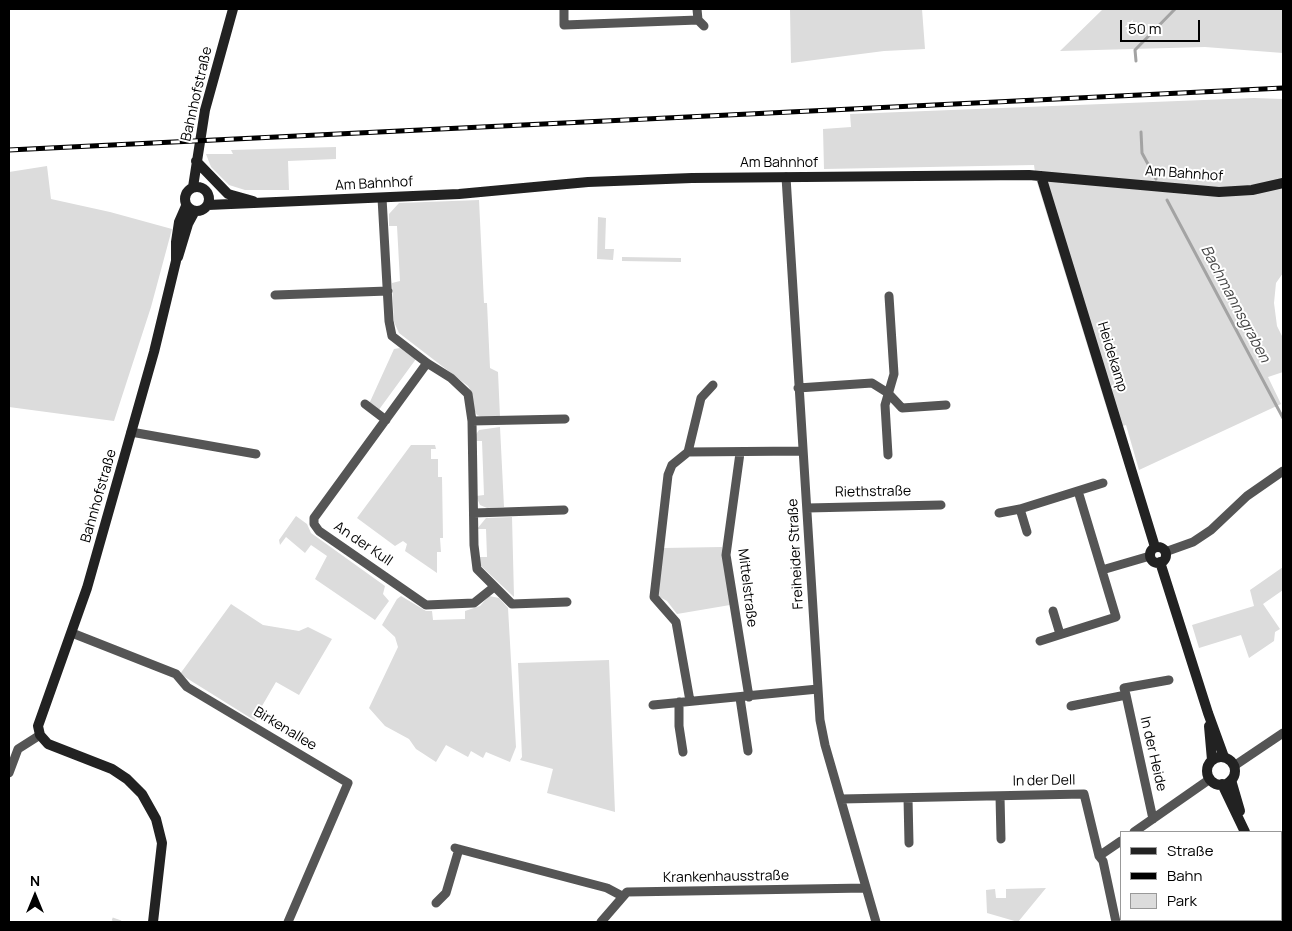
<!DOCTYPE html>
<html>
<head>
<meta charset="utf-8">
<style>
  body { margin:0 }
  #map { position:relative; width:1292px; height:931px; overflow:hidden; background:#fff; font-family:Manrope,sans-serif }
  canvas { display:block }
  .frame { position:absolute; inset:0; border:10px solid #000; pointer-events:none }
  .legend { position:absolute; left:1120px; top:831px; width:162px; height:90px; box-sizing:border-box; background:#fff; border:1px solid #999; margin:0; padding:6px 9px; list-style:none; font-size:15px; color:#000 }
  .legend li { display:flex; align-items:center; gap:10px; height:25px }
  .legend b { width:25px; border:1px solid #999 }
  .north { position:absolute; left:10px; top:871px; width:50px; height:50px; -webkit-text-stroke:4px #fff; paint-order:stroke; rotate:0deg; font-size:14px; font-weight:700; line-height:20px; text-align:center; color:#000 }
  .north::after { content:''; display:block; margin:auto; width:18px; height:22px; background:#000; clip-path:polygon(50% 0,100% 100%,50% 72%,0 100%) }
  .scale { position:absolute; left:1120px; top:20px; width:80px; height:22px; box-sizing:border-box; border:2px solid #000; border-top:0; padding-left:6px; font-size:15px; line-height:18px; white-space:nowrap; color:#000; -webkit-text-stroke:4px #fff; paint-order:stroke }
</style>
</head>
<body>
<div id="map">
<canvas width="1292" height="931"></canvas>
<div class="frame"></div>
<ul class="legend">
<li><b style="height:6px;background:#222"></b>Straße</li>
<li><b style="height:6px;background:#000"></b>Bahn</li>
<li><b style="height:14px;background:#dcdcdc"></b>Park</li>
</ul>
<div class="north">N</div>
<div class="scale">50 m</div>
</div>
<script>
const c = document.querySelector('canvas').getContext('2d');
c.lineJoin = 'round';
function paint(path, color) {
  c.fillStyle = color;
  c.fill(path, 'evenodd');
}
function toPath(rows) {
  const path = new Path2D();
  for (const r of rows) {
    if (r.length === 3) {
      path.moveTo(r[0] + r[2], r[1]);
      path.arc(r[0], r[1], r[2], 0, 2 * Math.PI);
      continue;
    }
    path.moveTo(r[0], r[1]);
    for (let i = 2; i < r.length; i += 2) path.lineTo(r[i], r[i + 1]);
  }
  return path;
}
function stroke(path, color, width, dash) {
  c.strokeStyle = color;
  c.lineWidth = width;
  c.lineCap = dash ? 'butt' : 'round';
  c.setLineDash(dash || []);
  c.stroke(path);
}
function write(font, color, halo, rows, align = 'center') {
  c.font = font + ' Manrope,sans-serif';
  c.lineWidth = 4;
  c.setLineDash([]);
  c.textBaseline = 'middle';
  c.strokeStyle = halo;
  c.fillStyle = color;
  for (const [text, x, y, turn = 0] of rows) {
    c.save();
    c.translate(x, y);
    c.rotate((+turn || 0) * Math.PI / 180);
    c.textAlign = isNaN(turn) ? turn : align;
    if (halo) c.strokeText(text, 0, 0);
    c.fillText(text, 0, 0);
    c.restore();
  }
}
paint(toPath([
  [790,9,922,9,925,49,884,51,791,63],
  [1103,9,1283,9,1283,53,1205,47,1060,51],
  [1254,98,1283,99,1283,273,1276,283,1274,303,1277,326,1283,338,1283,372,1268,377,1281,404,1139,470,1126,425,1113,429,1036,179,1034,165,824,169,823,129,851,127,850,114],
  [336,147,336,159,288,161,289,190,245,190,229,185,211,167,206,154,233,154,231,150],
  [47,166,51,199,110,212,172,229,151,307,114,421,9,407,9,172],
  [479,200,484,303,487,303,490,368,498,372,500,417,484,418,477,415,473,408,472,393,468,386,399,333,394,322,392,283,400,281,397,226,389,226,389,214,399,203],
  [598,217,606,218,605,249,614,249,613,260,597,259],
  [622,257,681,258,681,262,622,261],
  [400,348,416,359,378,411,369,404,394,349],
  [500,427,504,507,487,508,480,505,476,496,484,495,482,441,475,441,475,436,479,430],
  [411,445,435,445,436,449,431,449,431,459,438,459,438,477,442,477,443,538,440,538,441,552,437,552,437,573,405,551,407,544,403,541,395,546,357,518],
  [296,516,307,524,311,533,385,586,383,594,389,601,375,620,315,579,327,556,311,545,305,553,286,537,280,545,279,540],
  [512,517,514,597,479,564,480,557,487,557,486,529,477,529,486,518],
  [722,547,730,605,677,614,667,601,658,596,663,548],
  [1283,567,1283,590,1263,604,1280,629,1275,632,1274,641,1249,658,1241,635,1199,648,1192,625,1254,606,1250,590],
  [401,596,426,611,432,611,433,620,465,619,465,611,480,606,489,596,499,598,508,608,516,747,510,762,486,752,483,758,471,751,468,757,446,745,436,762,416,749,409,739,385,726,369,708,398,647,395,637,382,625,397,599],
  [231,604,263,625,299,631,308,627,332,639,299,695,276,682,255,718,257,722,180,674],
  [609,660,615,812,547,793,553,769,520,760,522,757,518,663],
  [1046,888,1018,922,987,913,986,890,995,889,996,898,1006,898,1006,889]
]), '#dcdcdc');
stroke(toPath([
  [1136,61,1135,50,1175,9],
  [1141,132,1142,153,1156,179],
  [1167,200,1283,418]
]), '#a3a3a3', 3);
stroke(toPath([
  [116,922,117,919]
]), '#d9d9d9', 9, [9, 4.5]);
stroke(toPath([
  [564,9,564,25,698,20],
  [697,9,698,20,704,26],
  [786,177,820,720,825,745,876,922],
  [382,198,389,321,392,336,427,363,451,378,468,394,472,421,474,545,477,569,512,604,567,602],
  [275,295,388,291],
  [427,363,314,518,314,524,319,531,426,605,474,603,494,587],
  [798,388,872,383,888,393,902,408,946,405],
  [365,404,386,420],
  [472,421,565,419],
  [131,432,256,454],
  [688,452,701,398,713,385],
  [740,453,726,555,749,697],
  [888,455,885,405,894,374,889,296],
  [807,508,941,505],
  [1020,509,1027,532],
  [474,513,564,510],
  [999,513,1020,509,1103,483],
  [1165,552,1193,542,1211,530,1247,496,1283,471],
  [1102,570,1150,556],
  [1053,611,1060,634],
  [72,633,176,674,187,687,348,783,288,922],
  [1040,641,1116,617,1078,491],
  [1126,695,1153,819],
  [740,698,748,751],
  [690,701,676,622,654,597,668,475,672,465,688,452,802,451],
  [679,702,679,726,683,752],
  [653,705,818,689],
  [1071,706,1126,695,1124,688,1169,680],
  [1234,766,1283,733],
  [9,773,18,749,40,735],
  [1000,796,1001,839],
  [908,798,909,843],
  [841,799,1084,794,1099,856,1103,861,1116,922],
  [1134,832,1210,779],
  [455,848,607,888,622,896],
  [1099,856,1121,841],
  [436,903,446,893,459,849],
  [1127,920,1128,922],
  [1219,920,1219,922],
  [601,922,627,892,866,888],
  [1188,922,1201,920]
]), '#555', 9);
stroke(toPath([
  [196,161,228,194,253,201],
  [1041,176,1155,547],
  [197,199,12],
  [193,187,205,110,233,9],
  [208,205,459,194,588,182,692,178,1029,175,1219,192,1252,190,1283,183],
  [178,257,188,224,195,211],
  [1158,555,8],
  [1160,562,1208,713,1224,757],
  [1209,726,1212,760],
  [1221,771,14],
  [1231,780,1240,811],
  [1222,784,1245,832],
  [1273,920,1274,922],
  [153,922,162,843,156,819,142,794,127,779,112,769,48,744,40,735,38,726,87,588,154,352,176,261,176,242,179,222,186,206]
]), '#222', 10);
const rail = toPath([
  [9,150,1283,88]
]);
stroke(rail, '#000', 5);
stroke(rail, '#fff', 3, [9]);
write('14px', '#000', '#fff', [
  ["Bahnhofstraße",197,94,-77],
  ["Am Bahnhof",779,163],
  ["Am Bahnhof",1184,174,4],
  ["Am Bahnhof",374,184,-3],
  ["Heidekamp",1112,357,73],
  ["Riethstraße",873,492,-1],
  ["Bahnhofstraße",99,496,-74],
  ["An der Kull",363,544,34],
  ["Freiheider Straße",796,554,-93],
  ["Mittelstraße",747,588,83],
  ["Birkenallee",285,729,31],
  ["In der Heide",1153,754,77],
  ["In der Dell",1044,781,-1],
  ["Krankenhausstraße",726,877,-1]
]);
write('italic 15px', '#444', '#fff', [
  ["Bachmannsgraben",1235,304,62]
]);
</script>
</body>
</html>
